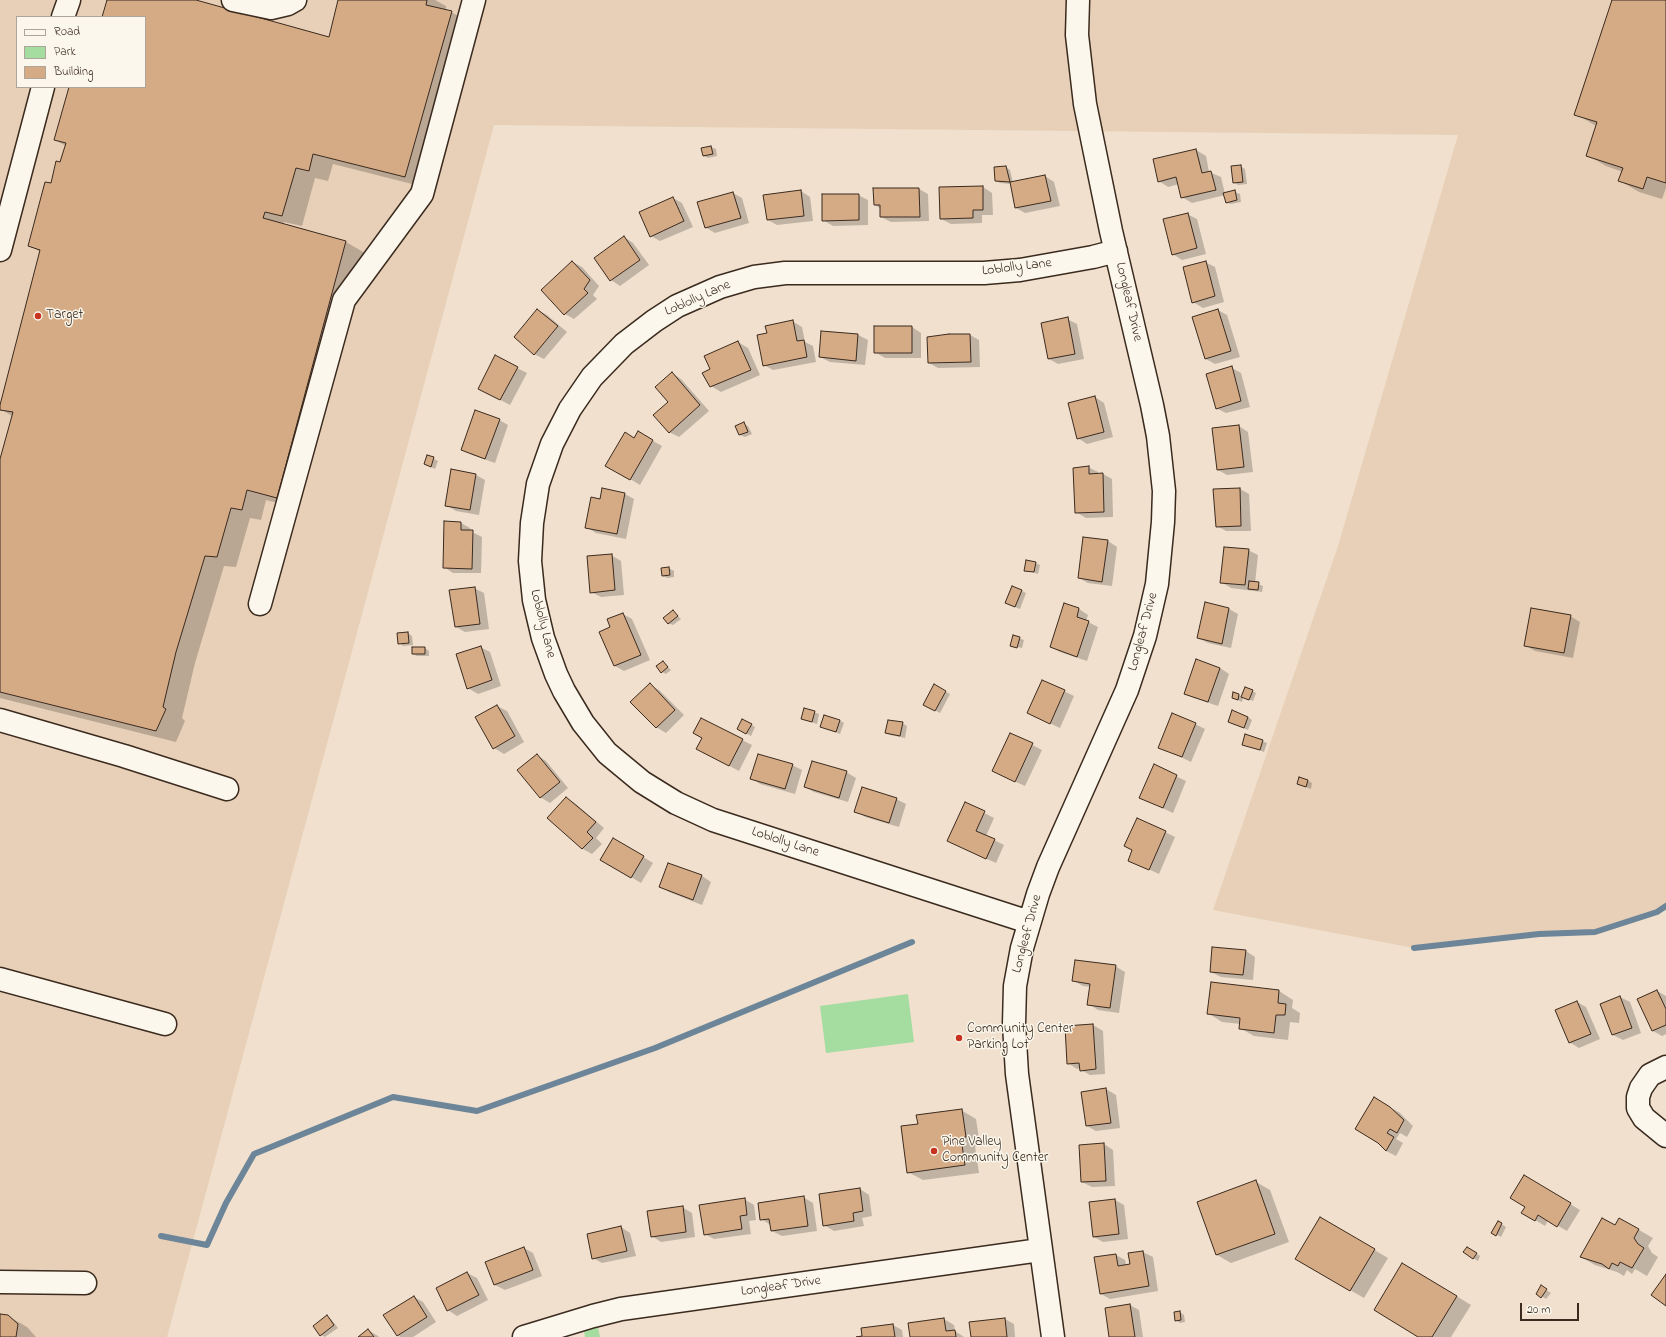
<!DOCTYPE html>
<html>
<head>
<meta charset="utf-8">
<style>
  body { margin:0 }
  #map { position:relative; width:1666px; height:1337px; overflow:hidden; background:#f0e0cd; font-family:"Indie Flower",sans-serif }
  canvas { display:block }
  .legend { position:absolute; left:16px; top:16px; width:130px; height:72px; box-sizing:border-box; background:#fbf7ec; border:1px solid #aea59a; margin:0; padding:5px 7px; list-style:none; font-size:12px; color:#3b2a1e }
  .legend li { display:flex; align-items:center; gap:8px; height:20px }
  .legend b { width:20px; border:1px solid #aea59a }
  .scale { position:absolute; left:1520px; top:1303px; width:59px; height:18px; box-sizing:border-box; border:2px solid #3b2a1e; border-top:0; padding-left:5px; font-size:12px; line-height:14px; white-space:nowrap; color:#3b2a1e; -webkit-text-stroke:3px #fbf7ec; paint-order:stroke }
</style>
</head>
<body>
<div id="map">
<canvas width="1666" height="1337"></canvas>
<ul class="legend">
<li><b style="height:5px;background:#fbf7ec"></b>Road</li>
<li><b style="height:11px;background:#a5dca0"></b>Park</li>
<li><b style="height:11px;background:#d5ab86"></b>Building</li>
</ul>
<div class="scale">20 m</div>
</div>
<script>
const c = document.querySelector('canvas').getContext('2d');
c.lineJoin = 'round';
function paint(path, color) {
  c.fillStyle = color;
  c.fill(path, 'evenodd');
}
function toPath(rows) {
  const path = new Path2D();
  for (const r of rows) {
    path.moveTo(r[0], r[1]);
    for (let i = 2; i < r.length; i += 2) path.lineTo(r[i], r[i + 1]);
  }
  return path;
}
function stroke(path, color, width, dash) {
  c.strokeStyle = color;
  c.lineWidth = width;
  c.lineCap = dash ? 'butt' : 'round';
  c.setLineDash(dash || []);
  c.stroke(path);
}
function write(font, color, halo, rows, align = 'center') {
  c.font = font + ' "Indie Flower",sans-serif';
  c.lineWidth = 3;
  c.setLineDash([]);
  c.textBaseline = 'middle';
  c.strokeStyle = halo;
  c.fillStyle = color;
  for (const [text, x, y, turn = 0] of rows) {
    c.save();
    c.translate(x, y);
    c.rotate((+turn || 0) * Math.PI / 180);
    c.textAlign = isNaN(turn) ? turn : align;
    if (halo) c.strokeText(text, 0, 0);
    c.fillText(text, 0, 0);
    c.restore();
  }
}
paint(toPath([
  [0,0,1666,0,1666,906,1657,912,1595,932,1539,934,1414,948,1213,910,1338,546,1458,135,494,125,167,1337,0,1337],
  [17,17,145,17,145,87,17,87]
]), '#e8d0b8');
paint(toPath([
  [908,994,914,1042,826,1053,820,1006],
  [597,1323,600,1337,585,1337,584,1330]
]), '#a5dca0');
paint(toPath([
  [108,0,192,0,330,38,340,0,435,0,446,6,446,11,451,12,471,23,424,187,333,164,328,181,315,178,302,226,284,222,283,225,346,242,365,253,297,508,266,500,261,520,250,518,236,567,224,566,195,663,182,718,185,721,176,742,0,698,0,462,12,416,0,409,41,252,29,246,66,146,55,140,70,87,145,87,145,17,103,17],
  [1613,0,1666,0,1666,188,1662,199,1639,192,1620,181,1623,172,1606,166,1587,155,1596,126,1576,114],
  [711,147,716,149,717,156,708,158,704,156,702,149],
  [1196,150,1206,156,1209,172,1221,177,1225,194,1235,192,1240,194,1241,202,1231,204,1226,202,1225,195,1192,203,1182,197,1179,184,1168,187,1159,181],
  [1240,166,1245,169,1247,184,1238,185,1234,182],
  [1006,167,1010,170,1013,183,1045,176,1054,182,1060,206,1025,213,1016,208,1011,184,1000,183,996,181],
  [983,187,992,193,993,215,982,215,982,223,951,224,941,219],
  [919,189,928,194,929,221,891,222,881,217,881,209,875,205],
  [801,191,810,197,813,221,777,225,768,220],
  [733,193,742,198,749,223,715,233,705,227],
  [858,195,868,200,868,225,833,226,823,220],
  [673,198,682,203,693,227,660,241,651,236],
  [1187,214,1197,219,1206,254,1182,260,1173,254],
  [624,237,633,243,649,265,620,286,611,280,595,258],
  [573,262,582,267,599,286,593,295,597,299,574,319,565,314],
  [1205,262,1215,267,1224,302,1203,308,1193,302],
  [538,310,547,315,567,332,544,359,534,354],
  [1218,310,1227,315,1240,357,1215,364,1206,359],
  [1067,319,1077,324,1084,359,1058,364,1049,359],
  [792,321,802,327,805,342,813,346,816,362,773,370,764,365,768,334],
  [912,327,921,333,921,358,885,358,875,352],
  [822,332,858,335,868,340,865,365,830,362,820,357],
  [970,335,979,340,980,367,938,368,929,363],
  [738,342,748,348,760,375,721,392,711,386],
  [517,368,527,373,510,405,489,394],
  [1232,368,1241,373,1250,407,1226,413,1216,408],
  [672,373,681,379,709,411,679,437,669,432],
  [1095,397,1104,403,1113,437,1087,444,1078,438],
  [499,420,508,425,495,463,472,455,462,449],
  [744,424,748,426,752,434,745,437,740,435,737,427],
  [1239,426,1248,432,1253,472,1227,475,1218,470],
  [639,433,662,446,640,485,607,465,635,439],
  [428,456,438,461,435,469,425,464],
  [1088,467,1098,472,1098,474,1103,474,1112,479,1113,517,1086,518,1076,512],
  [452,470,476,475,485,480,479,515,456,511,446,505],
  [603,489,625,494,634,499,626,539,596,533,586,527,601,500],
  [1240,489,1249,494,1251,531,1226,531,1217,526],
  [461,523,470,528,470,531,482,537,481,573,453,573,444,567],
  [1108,541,1117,547,1112,586,1088,583,1079,578],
  [1248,550,1258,555,1255,583,1263,586,1262,592,1231,588,1221,582],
  [611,555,621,561,624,595,601,597,591,592],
  [1035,563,1040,565,1038,574,1026,570],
  [669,568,674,571,674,577,667,578,663,576,662,569],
  [474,588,484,593,489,629,465,632,456,627],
  [1022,591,1026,593,1020,609,1010,605],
  [1065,604,1079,609,1088,615,1086,621,1098,627,1087,661,1060,652,1051,647],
  [1206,604,1229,609,1238,614,1231,648,1208,643,1198,638],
  [673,611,681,619,673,625,668,623],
  [623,614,632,619,650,660,624,671,615,666,601,632,612,627],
  [1570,616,1580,622,1573,658,1535,651,1525,645],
  [408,633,412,636,413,645,403,646,399,643],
  [1013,636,1024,640,1022,648,1014,646],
  [480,647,490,652,501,686,478,694,468,688],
  [425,648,429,651,429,656,417,656,413,654],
  [663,662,671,670,666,674,662,672],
  [1220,668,1229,674,1218,706,1194,698,1185,693],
  [1043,681,1074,696,1060,728,1028,713],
  [650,685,659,690,684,715,666,733,656,727],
  [935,686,950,694,940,713,925,705],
  [1252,691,1256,693,1253,701,1243,697,1242,702,1233,698,1239,695,1242,697],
  [497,706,507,711,524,742,504,754,494,748],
  [805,709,819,714,817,724,802,719],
  [1248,717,1252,720,1248,730,1233,724],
  [743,720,755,727,751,736,738,729],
  [839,720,844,723,840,734,821,727],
  [902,723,907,726,905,738,890,735,886,733],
  [1195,724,1205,729,1191,762,1160,747],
  [1011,734,1042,750,1025,786,1003,776],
  [703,738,742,740,752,745,739,771,707,754],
  [1262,741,1267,743,1264,752,1243,744],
  [537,755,546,761,568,788,550,803,540,797],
  [792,765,802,770,795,794,760,784,751,778],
  [1154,766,1186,781,1173,813,1141,798],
  [846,772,856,778,848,802,814,792,805,787],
  [1308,781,1312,783,1311,789,1298,784],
  [567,798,576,804,604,828,596,838,602,844,592,854,583,849,549,818],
  [896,799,906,804,899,827,865,817,856,811],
  [965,803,994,818,986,836,1004,845,996,863,958,846],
  [1165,832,1175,837,1159,874,1129,860],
  [614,839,653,863,641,883,601,859],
  [669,864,702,876,711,882,702,905,669,892,660,886],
  [1246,951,1255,957,1253,980,1221,977,1211,972],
  [1115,966,1125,972,1119,1013,1098,1010,1089,1004,1091,987,1083,986,1074,981],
  [1279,991,1293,1000,1292,1008,1300,1013,1299,1023,1290,1022,1288,1040,1254,1036,1240,1028,1241,1024,1222,1022,1208,1013],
  [1657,991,1666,996,1666,1034,1662,1036,1653,1031],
  [1620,997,1630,1002,1641,1033,1623,1040,1613,1035,1601,1004],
  [1577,1002,1586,1007,1600,1039,1579,1048,1569,1042],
  [1093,1025,1103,1031,1105,1074,1090,1075,1081,1070,1080,1068,1077,1069,1068,1063,1066,1027],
  [1106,1089,1116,1095,1120,1128,1096,1131,1087,1126],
  [1374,1098,1400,1113,1413,1126,1407,1137,1400,1133,1396,1139,1403,1143,1396,1156,1386,1151,1379,1142],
  [961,1110,976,1119,980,1145,975,1146,979,1173,923,1180,908,1172],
  [1104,1144,1113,1150,1115,1186,1092,1187,1082,1182],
  [1524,1176,1580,1210,1567,1231,1548,1220,1545,1226,1522,1212,1526,1206],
  [1256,1182,1270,1190,1289,1242,1231,1263,1217,1255,1198,1202],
  [860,1189,869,1195,872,1216,862,1218,864,1226,834,1231,824,1225],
  [803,1197,813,1203,817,1231,782,1236,772,1231,771,1225,761,1219],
  [744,1199,754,1205,756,1220,749,1221,751,1234,714,1239,705,1234],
  [1115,1200,1124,1205,1128,1239,1103,1242,1094,1237],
  [682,1207,692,1213,695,1237,661,1242,652,1236],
  [1320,1218,1388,1258,1364,1298,1350,1290],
  [1620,1219,1653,1238,1648,1246,1652,1253,1658,1257,1647,1276,1635,1269,1632,1274,1627,1270,1624,1276,1617,1272,1595,1265,1581,1257,1615,1226],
  [1498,1222,1506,1227,1501,1237,1492,1232],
  [621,1227,630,1233,636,1256,602,1263,593,1258],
  [524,1248,533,1253,542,1276,505,1290,495,1285,487,1263],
  [1472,1251,1480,1256,1478,1261,1473,1258],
  [1143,1252,1153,1257,1158,1291,1110,1299,1101,1294,1116,1255,1125,1260,1126,1265,1131,1264],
  [1417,1272,1471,1305,1451,1337,1420,1337],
  [467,1273,477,1278,488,1300,457,1316,448,1310],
  [1541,1287,1551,1293,1546,1299,1537,1293],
  [414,1297,423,1302,436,1322,413,1337,400,1337,398,1335],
  [1130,1305,1139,1310,1143,1337,1110,1337],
  [1180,1312,1184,1315,1185,1322,1180,1323,1176,1320],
  [0,1315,8,1316,27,1327,36,1337,0,1337],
  [327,1316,331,1319,338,1328,325,1337,321,1335],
  [944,1319,954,1325,955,1331,964,1337,911,1337,909,1324],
  [1005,1319,1014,1324,1015,1337,972,1337],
  [893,1325,902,1330,903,1337,863,1337],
  [368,1330,378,1336,379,1337,359,1337]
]), '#0003');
stroke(toPath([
  [1414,948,1539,934,1595,932,1657,912,1666,906],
  [161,1236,207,1245,226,1203,254,1154,393,1097,477,1111,655,1048,912,942]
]), '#6c8598', 6);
const building = toPath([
  [107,0,196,0,329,37,338,0,427,0,426,5,452,11,405,177,313,154,309,171,296,168,282,216,265,212,263,218,346,241,277,498,247,490,242,510,231,508,217,557,205,556,176,652,163,707,166,709,156,731,0,692,0,459,13,412,0,410,0,405,40,250,28,246,45,182,51,183,56,161,60,162,66,143,54,140,69,87,145,87,145,17,102,17,107,0],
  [1612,0,1666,0,1666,183,1647,177,1643,189,1618,181,1623,168,1586,156,1597,122,1574,115,1612,0],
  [711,146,713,154,703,156,701,148,711,146],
  [1196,149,1202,173,1211,171,1216,190,1181,198,1176,177,1158,182,1153,159,1196,149],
  [1241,165,1243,182,1233,183,1231,166,1241,165],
  [1006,166,1010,182,995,181,994,167,1006,166],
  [1045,175,1051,201,1015,208,1010,182,1045,175],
  [983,186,983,210,973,210,973,218,940,219,939,187,983,186],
  [873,188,919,188,920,217,880,217,880,205,874,205,873,188],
  [801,190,804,216,767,220,763,195,801,190],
  [1235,190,1237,200,1226,203,1223,193,1235,190],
  [733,192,741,218,705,228,697,202,733,192],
  [822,194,859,194,859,220,822,221,822,194],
  [673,197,684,221,650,237,639,212,673,197],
  [1188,213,1197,248,1172,255,1163,219,1188,213],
  [624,236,640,260,610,281,594,258,624,236],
  [572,261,590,280,584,289,588,293,564,315,541,290,572,261],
  [1206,261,1215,296,1192,303,1183,267,1206,261],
  [537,309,558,326,534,355,514,337,537,309],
  [1218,309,1231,351,1205,359,1192,317,1218,309],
  [1068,317,1075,354,1048,359,1041,323,1068,317],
  [793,320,797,341,804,340,807,357,763,366,757,335,767,333,765,326,793,320],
  [874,326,912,326,912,353,874,353,874,326],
  [821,331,858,334,856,361,819,357,821,331],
  [949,334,970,334,971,362,928,363,927,337,949,334],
  [738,341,751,370,710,387,702,373,710,369,704,356,738,341],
  [495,355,518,367,500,400,478,389,495,355],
  [1232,366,1241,401,1216,409,1206,374,1232,366],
  [672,372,700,405,669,433,653,415,668,402,655,387,672,372],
  [1095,396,1104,432,1077,439,1068,403,1095,396],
  [475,410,500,419,485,459,461,450,475,410],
  [744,422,748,432,739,435,735,426,744,422],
  [1239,425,1244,467,1217,470,1212,428,1239,425],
  [638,431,653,440,630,480,605,466,625,432,634,438,638,431],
  [427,455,434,457,431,467,424,464,427,455],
  [1089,466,1089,474,1103,473,1104,512,1075,513,1073,468,1089,466],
  [451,469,476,474,470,510,445,506,451,469],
  [602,488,625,493,617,534,585,528,591,497,600,499,602,488],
  [1240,488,1241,526,1216,527,1213,489,1240,488],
  [444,521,461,522,461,530,473,530,472,569,443,568,444,521],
  [1083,537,1108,540,1102,582,1078,578,1083,537],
  [1224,547,1249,549,1245,585,1220,583,1224,547],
  [612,554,615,590,590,593,587,556,612,554],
  [1026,560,1036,562,1034,572,1024,571,1026,560],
  [669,567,670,575,662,576,661,568,669,567],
  [1249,581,1259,582,1258,590,1248,589,1249,581],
  [1012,586,1022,590,1015,607,1005,603,1012,586],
  [475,587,480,624,455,627,449,590,475,587],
  [1205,602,1229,608,1222,644,1197,638,1205,602],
  [1064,603,1079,608,1077,617,1089,621,1077,657,1050,647,1064,603],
  [1531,608,1571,615,1564,653,1524,646,1531,608],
  [673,610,678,616,668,624,663,618,673,610],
  [623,613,641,655,614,666,599,632,610,627,607,619,623,613],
  [408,632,409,643,398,644,397,633,408,632],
  [1013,635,1020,637,1017,648,1010,646,1013,635],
  [481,646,492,680,467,689,456,654,481,646],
  [412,647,425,647,425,654,412,654,412,647],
  [1196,659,1220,668,1208,702,1184,694,1196,659],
  [663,661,668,667,661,673,656,666,663,661],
  [1042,680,1065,690,1050,724,1027,713,1042,680],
  [650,683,675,710,656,728,630,702,650,683],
  [934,684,946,691,935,711,923,705,934,684],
  [1245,687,1253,690,1249,700,1241,697,1245,687],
  [1233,692,1239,694,1238,700,1232,698,1233,692],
  [497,705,515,736,493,749,475,717,497,705],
  [804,708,815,711,812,722,801,719,804,708],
  [1232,710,1248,717,1244,728,1228,722,1232,710],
  [1172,713,1196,723,1182,757,1158,748,1172,713],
  [824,715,840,720,836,732,820,727,824,715],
  [701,718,743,739,729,766,696,749,702,738,693,733,701,718],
  [742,719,752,724,746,734,737,729,742,719],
  [888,720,903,722,900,736,885,733,888,720],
  [1010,733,1033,743,1015,782,992,771,1010,733],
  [1245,734,1263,740,1260,750,1242,745,1245,734],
  [537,754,560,782,540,798,517,770,537,754],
  [758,754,793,764,785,789,750,779,758,754],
  [812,761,847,771,839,798,804,787,812,761],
  [1154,764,1177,775,1163,808,1139,798,1154,764],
  [1299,777,1308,780,1306,787,1297,784,1299,777],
  [862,787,897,798,889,823,854,812,862,787],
  [566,797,596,822,587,832,593,838,582,849,547,818,566,797],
  [965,802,985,811,976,831,995,839,986,859,947,841,965,802],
  [1137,818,1166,831,1149,870,1128,861,1132,850,1124,846,1137,818],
  [613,838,644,856,631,878,600,860,613,838],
  [668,863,702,875,693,900,659,887,668,863],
  [1212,947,1246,950,1243,975,1210,972,1212,947],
  [1075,960,1116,965,1110,1008,1087,1005,1090,984,1072,981,1075,960],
  [1211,982,1279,990,1278,1003,1286,1004,1285,1015,1276,1015,1274,1033,1239,1029,1240,1018,1207,1014,1211,982],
  [1657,990,1666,1009,1666,1025,1652,1031,1637,999,1657,990],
  [1620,996,1632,1028,1612,1035,1600,1004,1620,996],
  [1577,1001,1591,1034,1569,1043,1555,1010,1577,1001],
  [1093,1024,1096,1069,1080,1071,1079,1063,1067,1064,1065,1026,1093,1024],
  [1106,1088,1111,1123,1086,1126,1081,1092,1106,1088],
  [1374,1097,1390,1107,1404,1120,1397,1133,1390,1129,1387,1133,1394,1137,1386,1151,1378,1143,1355,1129,1374,1097],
  [962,1109,966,1137,961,1138,965,1165,907,1173,901,1126,918,1124,916,1115,962,1109],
  [1104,1143,1106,1181,1081,1182,1079,1145,1104,1143],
  [1524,1175,1571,1203,1557,1227,1538,1215,1535,1221,1521,1213,1525,1207,1510,1198,1524,1175],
  [1256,1180,1275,1234,1216,1255,1197,1202,1256,1180],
  [860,1188,863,1211,853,1213,854,1221,823,1226,819,1194,860,1188],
  [804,1196,808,1226,771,1231,769,1219,760,1220,758,1203,804,1196],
  [745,1198,747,1215,740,1216,742,1229,704,1235,699,1205,745,1198],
  [1115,1199,1119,1234,1093,1237,1089,1202,1115,1199],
  [683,1206,686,1232,651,1237,647,1211,683,1206],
  [1320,1217,1375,1249,1350,1291,1295,1259,1320,1217],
  [1602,1218,1615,1225,1619,1218,1639,1229,1634,1238,1638,1244,1644,1248,1632,1268,1620,1262,1618,1266,1612,1263,1609,1269,1602,1264,1580,1257,1602,1218],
  [1498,1221,1502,1223,1496,1236,1491,1233,1498,1221],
  [621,1226,627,1251,592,1259,587,1234,621,1226],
  [524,1247,533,1270,494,1285,485,1262,524,1247],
  [1467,1247,1477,1253,1473,1259,1463,1252,1467,1247],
  [1143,1251,1149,1286,1100,1294,1094,1257,1116,1254,1118,1266,1130,1264,1128,1253,1143,1251],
  [1402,1263,1457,1296,1432,1337,1418,1337,1374,1310,1402,1263],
  [467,1272,479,1295,447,1311,436,1288,467,1272],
  [1666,1274,1666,1306,1651,1295,1666,1274],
  [1541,1285,1547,1289,1541,1298,1536,1294,1541,1285],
  [414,1296,427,1317,397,1336,383,1315,414,1296],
  [1130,1304,1135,1337,1109,1337,1105,1308,1130,1304],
  [1180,1311,1181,1320,1175,1321,1174,1312,1180,1311],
  [0,1314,8,1315,18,1324,16,1337,0,1337,0,1314],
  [327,1315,334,1325,320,1336,313,1326,327,1315],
  [944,1318,946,1331,955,1330,956,1337,910,1337,908,1323,944,1318],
  [1005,1318,1007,1337,971,1337,969,1322,1005,1318],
  [893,1324,895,1337,856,1337,862,1336,861,1328,893,1324],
  [368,1329,374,1337,358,1337,368,1329]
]);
paint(building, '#d5ab86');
stroke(building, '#3b2a1e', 1);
const minor = toPath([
  [233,0,271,8,288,4,295,0],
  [63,17,69,0],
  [0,250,43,87],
  [260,604,344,300,422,194,474,0],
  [0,720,124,756,227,789],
  [1029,922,713,820,676,803,642,782,607,753,583,723,564,691,556,674,543,638,534,600,530,561,532,523,538,484,552,444,570,409,592,377,624,344,654,321,677,306,720,287,754,277,785,273,984,273,1020,270,1093,257,1116,251],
  [0,979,165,1024],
  [1666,1067,1650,1075,1641,1088,1638,1097,1638,1108,1644,1118,1666,1136],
  [0,1282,85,1283],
  [524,1337,593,1316,621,1309,1040,1250],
  [1053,1337,1017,1074,1014,1024,1015,986,1022,948,1038,894,1048,867,1127,690,1145,636,1157,584,1163,522,1164,491,1158,436,1152,405,1111,231,1085,104,1077,35,1078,0]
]);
stroke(minor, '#3b2a1e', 25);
stroke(minor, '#fbf7ec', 22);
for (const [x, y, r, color] of [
  [38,316,4,"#c8321e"],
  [959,1038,4,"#c8321e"],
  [934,1151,4,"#c8321e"]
]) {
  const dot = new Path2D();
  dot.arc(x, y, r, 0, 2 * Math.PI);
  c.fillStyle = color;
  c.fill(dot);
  stroke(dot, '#fbf7ec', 1.5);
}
write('14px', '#3b2a1e', '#fbf7ec', [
  ["Loblolly Lane",1017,268,-7],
  ["Loblolly Lane",698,299,-24],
  ["Longleaf Drive",1128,302,77],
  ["Loblolly Lane",542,624,76],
  ["Longleaf Drive",1144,632,-75],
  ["Loblolly Lane",785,843,18],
  ["Longleaf Drive",1028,934,-75],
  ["Longleaf Drive",781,1287,-8]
]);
write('14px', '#3b2a1e', '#fbf7ec', [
  ["Target",46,316],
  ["Community Center",967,1030],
  ["Parking Lot",967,1046],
  ["Pine Valley",942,1143],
  ["Community Center",942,1159]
], 'left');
</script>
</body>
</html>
